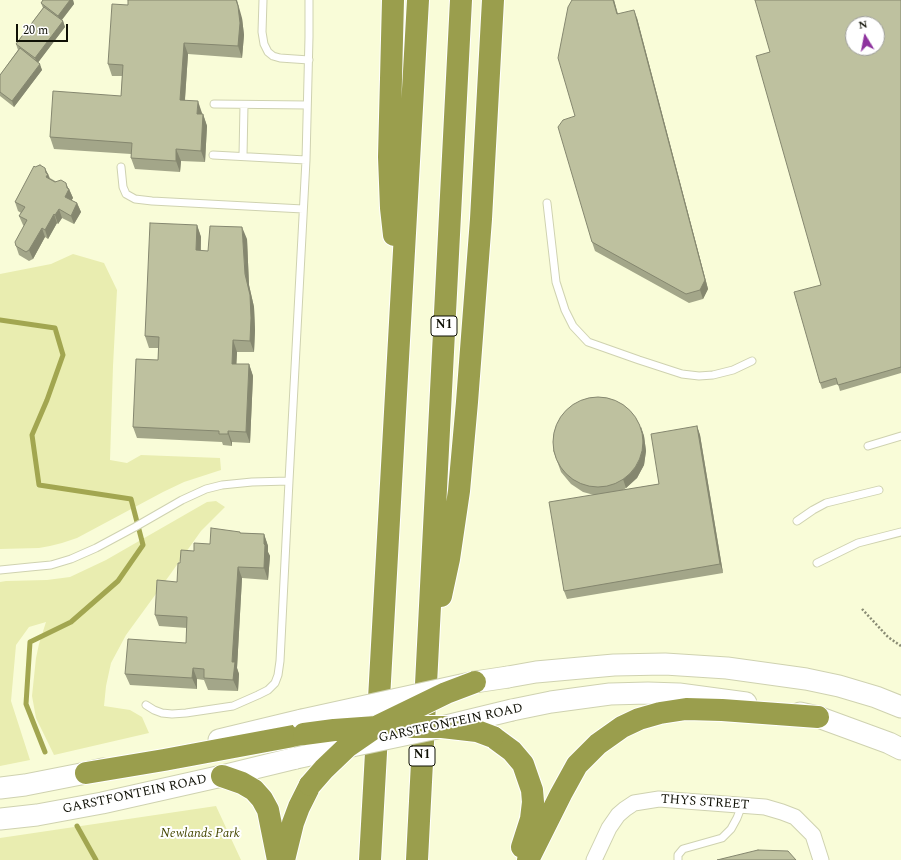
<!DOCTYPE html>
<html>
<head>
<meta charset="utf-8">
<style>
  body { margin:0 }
  #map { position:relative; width:901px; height:860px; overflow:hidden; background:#f9fcd8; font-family:Spectral,serif }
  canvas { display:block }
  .north { position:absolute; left:845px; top:16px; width:40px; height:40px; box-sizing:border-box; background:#fff; border:1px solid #9f9f9b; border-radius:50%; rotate:350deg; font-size:11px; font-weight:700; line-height:16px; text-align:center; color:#0f1005 }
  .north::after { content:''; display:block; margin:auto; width:14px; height:18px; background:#8e339e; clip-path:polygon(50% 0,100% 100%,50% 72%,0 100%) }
  .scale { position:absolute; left:16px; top:24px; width:52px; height:18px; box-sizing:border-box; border:2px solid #0f1005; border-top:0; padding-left:5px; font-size:12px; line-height:14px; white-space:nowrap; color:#0f1005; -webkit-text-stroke:3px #fff; paint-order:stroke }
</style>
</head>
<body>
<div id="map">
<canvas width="901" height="860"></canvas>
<div class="north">N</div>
<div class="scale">20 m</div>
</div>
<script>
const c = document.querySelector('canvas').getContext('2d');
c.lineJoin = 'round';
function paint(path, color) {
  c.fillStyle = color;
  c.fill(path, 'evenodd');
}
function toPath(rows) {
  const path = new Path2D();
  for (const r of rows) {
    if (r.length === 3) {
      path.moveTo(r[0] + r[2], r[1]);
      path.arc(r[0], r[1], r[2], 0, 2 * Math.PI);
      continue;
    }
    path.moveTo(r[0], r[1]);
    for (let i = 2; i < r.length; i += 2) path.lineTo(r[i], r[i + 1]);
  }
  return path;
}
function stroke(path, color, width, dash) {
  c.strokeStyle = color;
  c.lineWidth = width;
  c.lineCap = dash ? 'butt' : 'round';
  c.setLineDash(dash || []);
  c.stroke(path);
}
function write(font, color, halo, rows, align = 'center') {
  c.font = font + ' Spectral,serif';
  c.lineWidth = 4;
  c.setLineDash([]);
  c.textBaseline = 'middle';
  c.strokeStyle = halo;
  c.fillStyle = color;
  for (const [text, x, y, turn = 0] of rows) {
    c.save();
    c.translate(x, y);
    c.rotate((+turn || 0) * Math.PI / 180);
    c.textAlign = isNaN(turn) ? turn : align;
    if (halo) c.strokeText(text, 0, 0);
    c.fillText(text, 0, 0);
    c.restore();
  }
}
paint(toPath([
  [73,254,104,263,117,290,113,366,110,460,127,463,141,455,220,458,221,470,184,482,163,492,77,538,62,543,50,546,39,548,0,549,0,274,51,264],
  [216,501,225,507,201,531,169,576,126,635,111,663,106,686,104,706,130,710,142,717,149,733,54,755,36,718,32,696,36,658,39,644,46,622,29,627,16,645,11,701,30,760,0,766,0,582,6,581,47,580,70,577,106,560,207,502],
  [216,806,241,860,0,860,0,838]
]), '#e9edb0');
stroke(toPath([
  [0,320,55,328,63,355,47,400,32,435,39,485,131,499,143,545,118,581,71,622,30,642,26,704,45,752],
  [77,826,96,860]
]), '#a2a650', 5);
const lane = toPath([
  [263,0,262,32,264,44,268,52,273,56,280,58,309,60],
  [214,104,307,105],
  [213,155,306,160],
  [243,156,244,105],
  [121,167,123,187,126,194,135,199,152,201,303,209],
  [547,203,556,282,565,310,573,326,588,342,639,360,682,374,699,376,713,375,733,370,752,361],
  [868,446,901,436],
  [797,521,813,510,826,503,879,490],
  [817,563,858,543,901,532],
  [0,570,30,567,51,565,71,559,96,548,135,527,182,500,206,489,222,485,252,482,289,481],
  [146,705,154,710,162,713,172,714,186,713,233,706,258,695,268,690,275,683,278,675,280,661,289,481,306,160,309,37,309,0],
  [678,860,678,855,683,849,722,838,731,829,737,818,742,805]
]);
const street = toPath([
  [594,860,609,828,618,815,625,809,634,803,659,799,765,807,782,812,795,817,813,835,821,860]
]);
const secondary = toPath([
  [508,677,536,672,614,665,665,664,727,668,806,679,839,686,876,697,901,707],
  [512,710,551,702,610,694,648,693,679,694,746,703],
  [800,713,818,717,889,743,901,749],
  [219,740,302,720],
  [0,788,25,785,86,773,103,769],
  [0,819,37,815,102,803,222,776,296,758]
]);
const highway = toPath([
  [393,0,389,157,391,208,394,235],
  [441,596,449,559,459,491,467,402,481,219,493,0],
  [493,737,512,751,523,764,532,790,533,802,531,819,522,847],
  [86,773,164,760,304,734],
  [222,776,242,783,254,790,262,799,268,810,278,860],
  [284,860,293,823,299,807,310,785],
  [370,860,418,0],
  [417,860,461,0],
  [528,860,561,794,577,765,598,744,622,727,639,719,660,713,686,709,722,710,818,717]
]);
stroke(lane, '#cfd2b0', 9);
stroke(street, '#cfd2b0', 17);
stroke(secondary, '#cfd2b0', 23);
stroke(highway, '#fff', 24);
stroke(toPath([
  [862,609,888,637,901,646]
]), '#8a8c74', 2.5, [2, 2]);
stroke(lane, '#fff', 7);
stroke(street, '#fff', 15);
stroke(secondary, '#fff', 21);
stroke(highway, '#9a9e4d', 22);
const secondaryBridge = toPath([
  [302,720,475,682,508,677],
  [296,758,347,747,442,727,512,710]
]);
const highwayBridge = toPath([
  [304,734,334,730,376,727,442,727,477,731,493,737],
  [310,785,324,769,347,747,376,727,446,693,475,682]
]);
stroke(secondaryBridge, '#cfd2b0', 23, []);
stroke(highwayBridge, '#fff', 24, []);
stroke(secondaryBridge, '#fff', 21);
stroke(highwayBridge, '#9a9e4d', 22);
paint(toPath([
  [42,0,73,0,74,4,62,20,63,21,65,27,38,62,42,70,14,107,0,96,0,75,18,50,16,44,43,8,41,3,43,0],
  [572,0,614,0,618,14,637,18,708,289,703,299,689,303,595,251,592,242],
  [901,0,901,373,840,391,838,384,822,389,820,383,821,285,770,52],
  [128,5,242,18,244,35,242,58,188,54,185,100,202,113,202,114,203,114,207,126,205,162,181,161,180,172,135,169,131,158,131,154,54,149,50,137,121,96,122,76,112,76,108,64],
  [35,167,48,174,50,178,69,189,73,198,71,200,77,203,81,212,74,224,62,218,58,224,57,223,48,239,45,237,33,259,29,261,19,255,16,246,24,226,23,225,19,216,21,213,18,211,15,202],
  [197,225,201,237,201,251,208,251,247,239,249,285,254,307,255,330,254,352,237,352,236,364,249,364,253,376,250,443,232,442,232,446,223,445,222,442,137,438,133,427,158,360,158,348,149,348,145,336],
  [697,426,700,435,723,573,567,599,564,591,594,495,583,492,571,484,561,472,553,450,641,427,644,436,646,451,644,465,637,478,626,488,623,490,659,484],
  [240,532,240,533,264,534,268,546,268,552,270,556,268,580,242,578,237,668,239,674,238,691,208,690,204,680,197,679,197,689,130,685,125,674,186,643,187,628,159,626,155,615,177,582,180,563,194,551]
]), '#a3a689');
paint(toPath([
  [70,0,73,0,74,4,60,22,58,16],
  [236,0,237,0,242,18,244,35,242,58,238,46],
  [613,0,614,0,620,23,617,14],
  [634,10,637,18,708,289,703,299,700,290],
  [63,21,65,27,37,64,35,58],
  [184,43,188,54,184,112,180,100],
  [40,64,42,70,14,107,12,101],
  [198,101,202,113,202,125,197,114],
  [203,114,207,126,205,162,201,151],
  [176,149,181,161,180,172,176,161],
  [45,168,48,174,51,183,46,177],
  [66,183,69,190,69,189,73,198,69,205,65,197,67,188],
  [77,203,81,212,74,224,71,216],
  [59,209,62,218,58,224,55,215],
  [54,214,57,223,48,239,45,230],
  [197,225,201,237,200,262,196,250],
  [242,227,247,239,249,285,254,307,255,330,254,352,250,341],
  [42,228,45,237,33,259,29,250],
  [233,340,237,352,236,375,232,364],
  [249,364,253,376,250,443,246,432],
  [697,426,700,435,723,573,720,564],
  [641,427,644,436,646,451,644,465,637,478,626,488,623,479],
  [228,431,232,442,232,446,228,434],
  [264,534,268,546,268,552,270,556,268,580,264,568],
  [238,567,242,578,237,668,239,674,238,691,233,680,232,662],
  [193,668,197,679,197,689,192,678]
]), '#85876f');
const building = toPath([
  [43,0,70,0,58,16,41,3,43,0],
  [128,0,236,0,238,6,240,23,238,46,184,43,180,100,198,101,197,114,203,114,201,151,176,149,176,161,131,158,132,143,50,137,53,91,121,96,123,65,108,64,112,4,128,5,128,0],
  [572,0,613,0,617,14,634,10,705,280,700,290,686,294,592,242,558,127,563,120,575,116,558,58,568,7,572,0],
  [755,0,901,0,901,367,838,385,836,378,820,383,794,292,821,285,756,56,770,52,755,0],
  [853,24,877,24,877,48,853,48,853,24],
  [44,7,63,21,35,58,16,44,44,7],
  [20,48,40,64,12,101,0,92,0,75,20,48],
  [40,165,45,168,46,173,48,174,46,177,55,182,61,180,66,183,67,188,69,189,65,197,77,203,71,216,59,209,55,215,54,214,45,230,42,228,29,250,26,252,16,246,15,242,27,220,19,216,25,207,15,202,34,166,35,167,40,165],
  [150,223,197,225,196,250,208,251,210,226,242,227,245,274,250,295,251,318,250,341,233,340,232,364,249,364,246,432,228,431,228,434,219,434,219,431,133,427,136,359,158,360,159,337,145,336,150,223],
  [598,442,45],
  [697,426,720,564,564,591,549,502,659,484,651,434,697,426],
  [211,528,240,532,240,533,264,534,264,544,265,545,264,568,238,567,232,662,235,662,233,680,204,678,204,669,193,668,192,678,125,674,128,639,186,643,187,617,155,615,157,580,177,582,178,563,180,563,181,550,194,551,194,543,210,544,211,528],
  [758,850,788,851,796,860,717,860,758,850]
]);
paint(building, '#bec19f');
stroke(building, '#85876f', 1);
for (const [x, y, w] of [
  [444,326,26],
  [422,756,26]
]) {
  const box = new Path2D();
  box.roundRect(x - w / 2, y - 10, w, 20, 3);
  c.fillStyle = '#fff';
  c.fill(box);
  stroke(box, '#0f1005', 1);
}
write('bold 12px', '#0f1005', null, [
  ["N1",444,326],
  ["N1",422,756]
]);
write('13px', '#0f1005', '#fff', [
  ["GARSTFONTEIN ROAD",451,724,-12],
  ["GARSTFONTEIN ROAD",135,795,-12],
  ["THYS STREET",705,803,4]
]);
write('italic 13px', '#474904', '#fff', [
  ["Newlands Park",200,834]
]);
</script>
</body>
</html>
